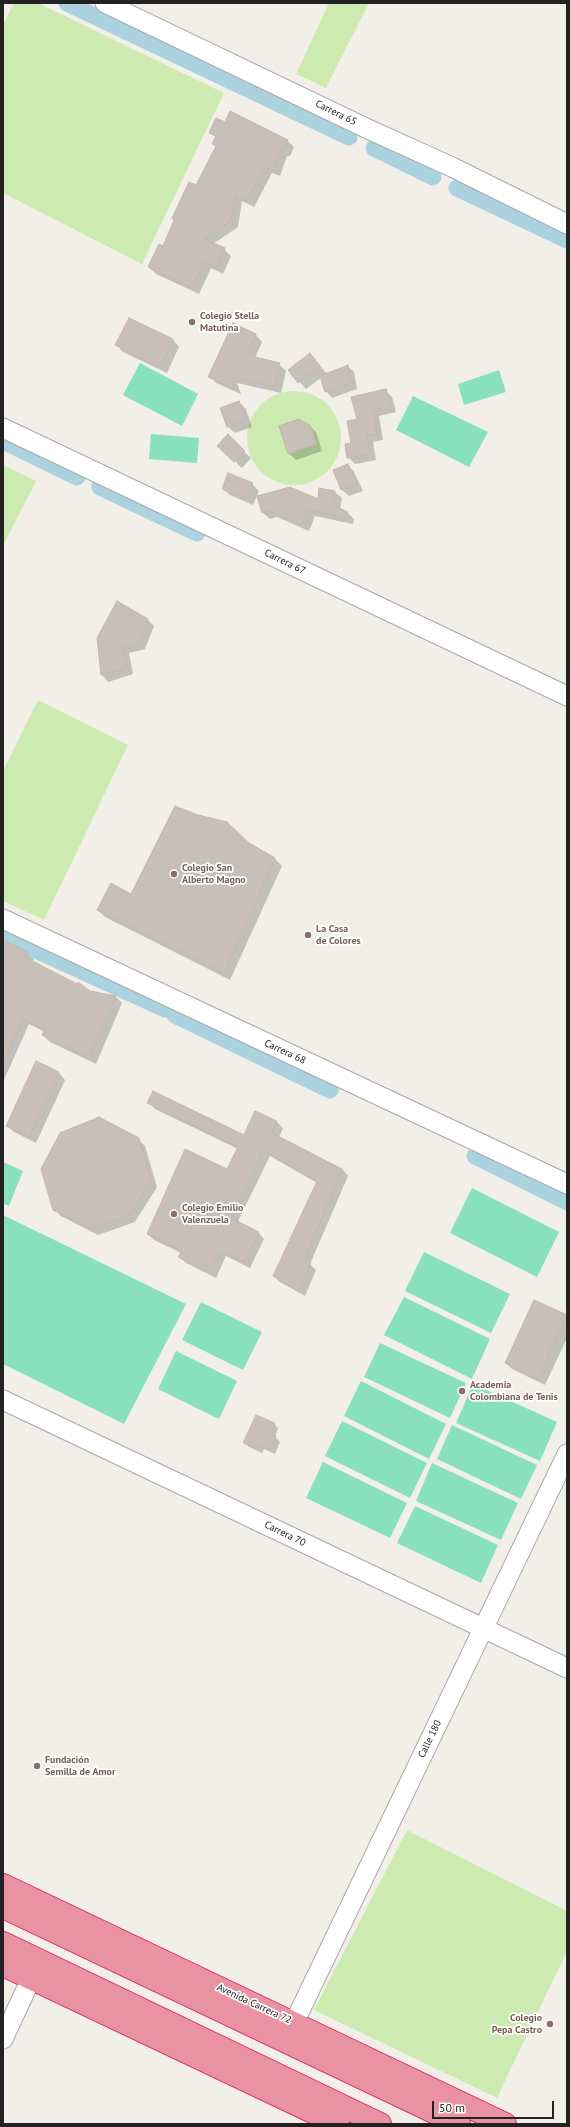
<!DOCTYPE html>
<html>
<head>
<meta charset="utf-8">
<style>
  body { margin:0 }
  #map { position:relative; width:570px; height:2127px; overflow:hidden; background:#f2efe9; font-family:"PT Sans",sans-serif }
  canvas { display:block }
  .frame { position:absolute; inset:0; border:4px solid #222; pointer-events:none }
  .scale { position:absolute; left:432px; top:2101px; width:122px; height:18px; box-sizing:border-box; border:2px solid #222; border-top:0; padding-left:5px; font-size:12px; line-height:14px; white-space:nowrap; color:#222; -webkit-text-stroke:3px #fff; paint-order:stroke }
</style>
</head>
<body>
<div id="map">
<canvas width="570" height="2127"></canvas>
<div class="frame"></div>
<div class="scale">50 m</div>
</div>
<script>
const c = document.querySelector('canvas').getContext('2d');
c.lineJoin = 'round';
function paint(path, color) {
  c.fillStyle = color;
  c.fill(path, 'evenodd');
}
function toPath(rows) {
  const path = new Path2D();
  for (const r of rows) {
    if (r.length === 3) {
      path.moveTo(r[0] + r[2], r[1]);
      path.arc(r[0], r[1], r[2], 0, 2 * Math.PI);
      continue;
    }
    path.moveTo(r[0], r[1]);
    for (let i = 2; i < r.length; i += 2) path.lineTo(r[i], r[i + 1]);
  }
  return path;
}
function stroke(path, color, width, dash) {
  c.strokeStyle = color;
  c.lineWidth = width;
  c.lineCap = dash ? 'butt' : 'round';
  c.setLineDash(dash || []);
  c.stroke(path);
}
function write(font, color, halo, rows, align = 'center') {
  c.font = font + ' "PT Sans",sans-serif';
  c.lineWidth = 3.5;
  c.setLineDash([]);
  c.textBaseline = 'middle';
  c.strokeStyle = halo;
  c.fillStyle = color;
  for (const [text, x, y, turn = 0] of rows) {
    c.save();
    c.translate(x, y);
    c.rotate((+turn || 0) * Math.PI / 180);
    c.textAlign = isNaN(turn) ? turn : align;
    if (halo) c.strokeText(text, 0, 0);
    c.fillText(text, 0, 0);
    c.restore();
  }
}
paint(toPath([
  [14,3,38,3,224,93,142,264,3,193,3,25],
  [329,3,369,3,326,88,296,74],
  [294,438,47],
  [3,465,36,481,3,546],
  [38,700,128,745,44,920,3,901,3,771],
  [407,1830,567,1911,567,1951,497,2098,314,2010]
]), '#cdebb0');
paint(toPath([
  [140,363,198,394,182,426,123,395],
  [499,370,506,392,464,405,458,384],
  [413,396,488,432,469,467,396,430],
  [151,434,199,438,197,463,149,459],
  [3,1162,23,1171,9,1206,3,1203],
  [472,1188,559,1232,537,1277,450,1233],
  [3,1215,186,1304,124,1424,3,1364],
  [424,1252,510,1294,491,1333,405,1291],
  [404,1297,490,1339,472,1379,384,1335],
  [201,1302,262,1332,243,1370,182,1340],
  [380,1343,466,1383,450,1418,364,1377],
  [176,1351,237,1381,219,1419,158,1389],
  [361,1381,446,1424,429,1459,344,1416],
  [473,1384,557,1422,540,1461,456,1423],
  [342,1421,427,1463,410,1498,325,1456],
  [452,1425,537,1465,521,1499,437,1459],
  [323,1462,407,1503,390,1538,306,1498],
  [432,1463,518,1503,501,1540,416,1501],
  [415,1506,498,1545,481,1583,397,1543]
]), '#88e0be');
paint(toPath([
  [230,113,288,141,294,147,290,156,287,156,280,176,272,173,254,207,242,201,238,227,213,244,224,249,231,256,223,274,211,268,199,294,156,274,149,267,163,247,216,147,213,144,216,138,211,132,225,124],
  [129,319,173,340,179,347,167,373,123,352,117,345],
  [233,324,256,335,262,342,255,358,279,364,286,371,281,393,237,383,241,394,216,383,210,376],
  [316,361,327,374,348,366,354,372,357,389,332,398,326,391,322,377,306,389,289,370],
  [385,390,392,397,396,412,379,416,383,440,373,442,376,460,355,464,348,457,358,419],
  [239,402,246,409,252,427,235,433,228,427],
  [309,425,316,432,322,451,296,460,289,453],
  [228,436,251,458,242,468,219,446],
  [348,465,354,472,363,491,349,496,342,490,334,471],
  [252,484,259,491,253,505,230,495,223,489],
  [335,492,342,498,340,509,347,512,354,519,353,524,315,516,309,531,277,517,270,519,263,513,259,497,318,500],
  [147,619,154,626,145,649,129,653,133,674,108,682,102,675,98,638],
  [248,844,275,859,282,866,230,980,105,917,98,910],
  [3,941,27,952,34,959,32,962,89,992,116,997,122,1003,96,1064,50,1042,43,1035,45,1032,29,1024,3,1082],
  [37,1063,59,1073,65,1080,36,1143,14,1132,7,1125],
  [148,1102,244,1136,256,1112,277,1122,283,1128,279,1137,342,1169,348,1176,310,1264,316,1270,305,1296,280,1282,274,1276,317,1183,270,1156,238,1221,258,1232,264,1239,250,1268,226,1256,216,1278,186,1263,180,1257,181,1253,154,1240,148,1234,228,1170,238,1149,155,1109],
  [138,1139,145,1146,157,1187,135,1222,98,1235,61,1216,54,1209],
  [534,1301,567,1316,567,1338,545,1385,512,1369,506,1363],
  [274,1424,278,1428,275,1437,280,1442,275,1454,264,1449,262,1453,249,1447,245,1443]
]), '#0003');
stroke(toPath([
  [94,484,100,487]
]), '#aad3df', 5);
stroke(toPath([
  [67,3,349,137],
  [374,148,433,177],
  [457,188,567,240],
  [3,441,77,477],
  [100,487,197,533],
  [3,935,165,1009],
  [175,1015,330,1090],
  [475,1156,567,1202]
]), '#aad3df', 17);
const building = toPath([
  [230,111,288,140,283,150,280,150,273,170,265,167,247,201,235,195,231,220,204,239,225,248,216,268,204,262,192,288,148,267,159,244,163,246,174,220,172,218,189,182,196,185,216,146,212,144,216,136,209,133,216,118,225,122,230,111],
  [129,318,173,339,160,367,115,345,129,318],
  [233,323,256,334,247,355,280,363,274,387,231,377,235,389,208,377,233,323],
  [310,353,320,366,298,383,288,370,310,353],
  [348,365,351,383,325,392,320,376,348,365],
  [386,389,390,406,373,410,377,434,367,436,370,454,347,458,345,444,351,443,347,421,357,419,351,397,386,389],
  [239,401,246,420,227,427,220,408,239,401],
  [299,419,310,425,316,444,288,454,279,426,299,419],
  [228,434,245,451,234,462,217,446,228,434],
  [348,464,357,484,341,490,333,470,348,464],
  [228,473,253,483,247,499,222,489,228,473],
  [290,487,318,499,319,488,335,491,333,505,348,512,346,518,309,510,302,525,270,511,262,513,257,496,290,487],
  [117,601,148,619,139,643,122,647,127,668,101,675,97,638,117,601],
  [175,806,198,815,227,822,249,843,275,858,224,974,97,910,111,883,131,894,175,806],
  [3,940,28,952,25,957,77,984,78,982,90,991,116,996,89,1058,42,1035,45,1030,23,1019,3,1061,3,940],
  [36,1061,59,1072,29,1137,6,1126,36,1061],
  [153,1091,244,1135,255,1111,277,1121,272,1133,342,1169,305,1258,311,1263,298,1291,273,1276,317,1181,263,1150,232,1216,236,1218,235,1220,259,1232,244,1262,220,1251,209,1272,178,1257,182,1251,147,1234,185,1149,227,1169,238,1147,147,1103,153,1091],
  [99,1117,139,1138,151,1180,129,1216,91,1229,53,1210,41,1169,60,1133,99,1117],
  [534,1300,567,1315,538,1379,505,1363,534,1300],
  [256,1415,275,1423,270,1434,276,1436,270,1450,259,1445,257,1449,243,1443,256,1415]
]);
paint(building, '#c7bfb8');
stroke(building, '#c4b6ab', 1);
const street = toPath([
  [105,3,368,129,452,167,567,224],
  [3,428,567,696],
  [3,919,567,1184],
  [3,1400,567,1668],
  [294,2023,567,1454],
  [3,2039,31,1979]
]);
const highway = toPath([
  [3,1885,505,2124],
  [3,1907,459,2124],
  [3,1943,380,2124],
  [3,1965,338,2124]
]);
stroke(street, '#a9a9a9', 21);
stroke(highway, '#dc2a67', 24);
stroke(street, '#fff', 19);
stroke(highway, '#e892a2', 22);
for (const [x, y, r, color] of [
  [192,322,4,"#8d6e63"],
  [174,874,4,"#8d6e63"],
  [308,935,4,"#8d6e63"],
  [174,1214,4,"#8d6e63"],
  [462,1391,4,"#8d6e63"],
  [37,1766,4,"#8d6e63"],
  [550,2024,4,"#8d6e63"]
]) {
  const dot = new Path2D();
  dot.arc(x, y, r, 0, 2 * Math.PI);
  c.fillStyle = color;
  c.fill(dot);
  stroke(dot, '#fff', 1.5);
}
write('10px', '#222', '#fff', [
  ["Carrera 65",336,113,26],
  ["Carrera 67",285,562,26],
  ["Carrera 68",285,1052,25],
  ["Carrera 70",285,1534,26],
  ["Calle 180",430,1739,-64],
  ["Avenida Carrera 72",254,2004,25]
]);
write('bold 10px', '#785e54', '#fff', [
  ["Colegio Stella",200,316],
  ["Matutina",200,328],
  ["Colegio San",182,868],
  ["Alberto Magno",182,880],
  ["La Casa",316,929],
  ["de Colores",316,941],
  ["Colegio Emilio",182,1208],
  ["Valenzuela",182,1220],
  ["Academia",470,1385],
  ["Colombiana de Tenis",470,1397],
  ["Fundación",45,1760],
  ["Semilla de Amor",45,1772],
  ["Colegio",542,2018,"right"],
  ["Pepa Castro",542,2030,"right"]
], 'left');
</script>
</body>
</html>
